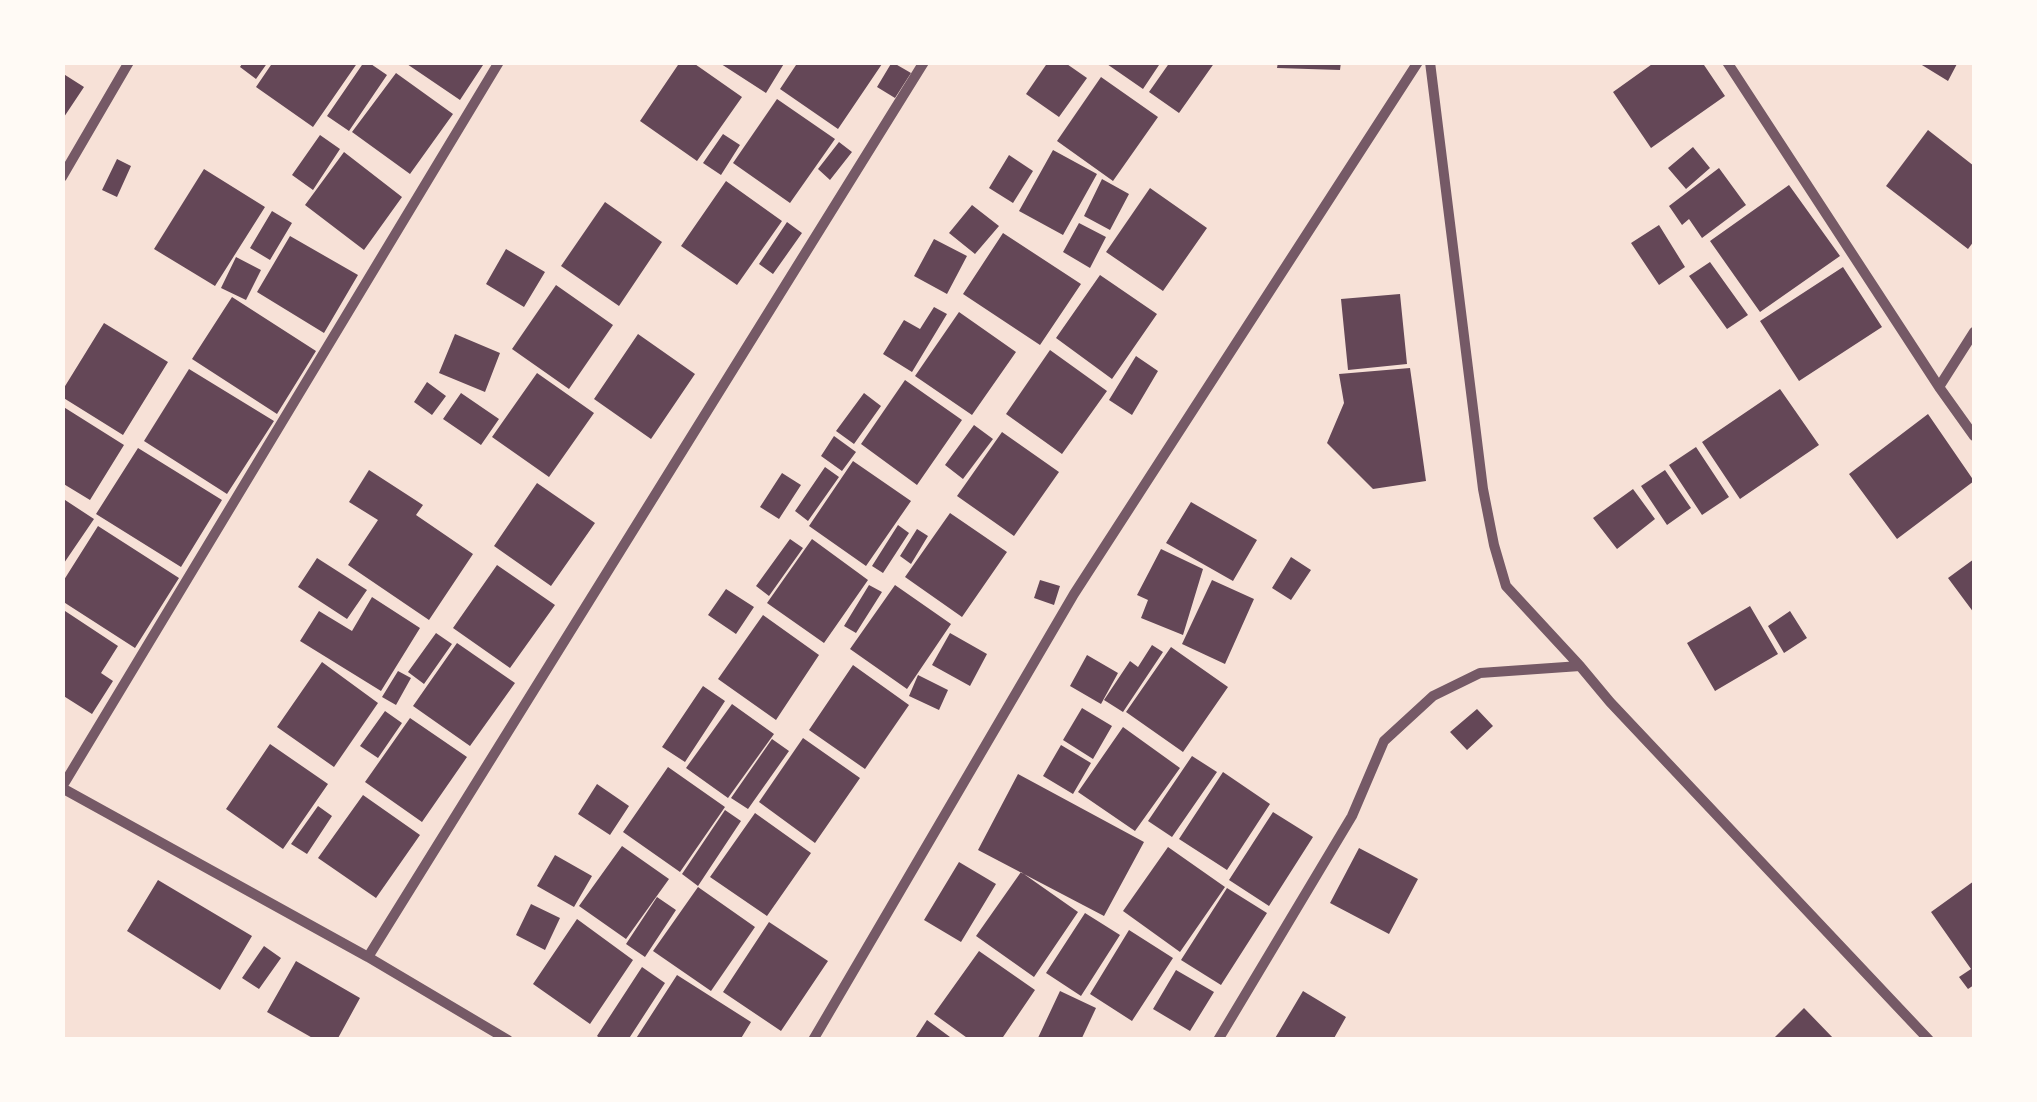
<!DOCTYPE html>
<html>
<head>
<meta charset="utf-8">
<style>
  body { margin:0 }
  #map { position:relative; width:2037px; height:1102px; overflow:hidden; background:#f7e1d7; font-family:Rubik,sans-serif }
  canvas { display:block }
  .frame { position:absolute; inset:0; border:65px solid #fffaf5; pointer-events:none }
</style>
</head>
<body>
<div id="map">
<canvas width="2037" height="1102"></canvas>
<div class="frame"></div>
</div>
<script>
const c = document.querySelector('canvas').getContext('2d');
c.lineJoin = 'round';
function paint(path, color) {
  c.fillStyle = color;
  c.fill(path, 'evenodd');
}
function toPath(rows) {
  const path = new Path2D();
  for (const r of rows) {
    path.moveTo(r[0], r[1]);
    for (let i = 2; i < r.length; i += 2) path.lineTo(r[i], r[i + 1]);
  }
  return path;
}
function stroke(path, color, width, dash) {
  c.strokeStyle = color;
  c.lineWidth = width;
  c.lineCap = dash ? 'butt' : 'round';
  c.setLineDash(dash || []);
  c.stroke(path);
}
paint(toPath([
  [243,62,268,62,256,79,240,67],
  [273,62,358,62,313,127,256,87],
  [364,62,368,62,387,75,349,131,327,116],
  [404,62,485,62,460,100],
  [680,62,692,62,742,97,697,161,640,121],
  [718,62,785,62,766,93],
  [798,62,879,62,882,64,838,129,780,89],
  [892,62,911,73,895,98,877,87],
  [1048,62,1064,62,1087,78,1059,117,1026,94],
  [1104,62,1161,62,1143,89],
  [1170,62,1215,62,1179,113,1149,92],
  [1278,62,1341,62,1340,70,1277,68],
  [1655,62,1702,62,1725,96,1651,148,1613,92],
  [1917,62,1958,62,1948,81],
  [62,73,84,87,62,120],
  [396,73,453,114,410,174,352,132],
  [1101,77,1158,117,1113,181,1057,141],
  [777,99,835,139,790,203,733,163],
  [1928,130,1974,166,1974,241,1968,249,1886,186],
  [723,134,740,145,721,175,703,163],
  [320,135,340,149,313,190,292,175],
  [839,142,852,152,830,180,818,169],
  [1693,147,1710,168,1686,189,1668,168],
  [1053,150,1097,174,1063,235,1019,211],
  [344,152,402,197,364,250,305,205],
  [1009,155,1033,171,1013,203,989,188],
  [117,159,131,166,117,197,102,190],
  [1719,168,1746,205,1702,238,1689,219,1682,225,1669,206],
  [204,169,265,207,215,286,154,249],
  [1102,179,1129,194,1110,230,1084,216],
  [726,181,782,221,737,285,681,246],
  [1789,185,1840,256,1760,312,1710,241],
  [1150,188,1207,228,1163,291,1106,252],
  [605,202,662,242,619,306,561,266],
  [972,205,999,226,975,254,949,233],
  [272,211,292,223,270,260,250,248],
  [787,222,802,233,773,274,759,264],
  [1079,223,1106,237,1090,268,1063,252],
  [1659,225,1685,267,1659,285,1631,243],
  [1003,233,1081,284,1040,345,963,294],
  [290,236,358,275,324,333,257,292],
  [934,239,967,256,947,294,914,276],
  [506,249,545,272,524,307,486,284],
  [236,257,261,270,246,300,221,288],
  [1710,262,1748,315,1727,329,1689,276],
  [1843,267,1882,327,1799,381,1760,321],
  [1100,275,1157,314,1112,379,1056,338],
  [556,285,613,325,569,389,512,349],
  [1400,294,1407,364,1348,370,1341,299],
  [232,297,316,351,277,414,192,359],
  [934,307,947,314,912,372,883,354,904,320,920,329],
  [959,312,1016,352,972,415,915,376],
  [104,323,168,362,123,435,62,397,62,391],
  [455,334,500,353,485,392,439,373],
  [638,334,695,374,651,439,594,399],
  [1050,350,1107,391,1062,454,1006,414],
  [1136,356,1158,371,1132,415,1109,400],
  [1410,368,1426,481,1373,489,1327,443,1344,403,1339,374],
  [189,369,274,421,227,494,144,441],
  [537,373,594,413,549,477,492,437],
  [905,380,962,420,917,485,861,444],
  [427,382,446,396,432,415,414,402],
  [1780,389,1819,445,1740,499,1702,442],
  [461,393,499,419,481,445,443,419],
  [864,393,881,406,854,444,836,431],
  [62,406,124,445,90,500,62,483],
  [1928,414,1974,481,1897,539,1849,474],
  [974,425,993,439,963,479,945,465],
  [1002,432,1059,472,1014,536,957,496],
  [834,436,856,452,842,471,821,456],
  [1696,447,1729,497,1702,515,1669,465],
  [138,448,222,500,181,567,96,514],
  [853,461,911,501,866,566,809,526],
  [825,467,839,477,808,521,795,511],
  [369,470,423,505,416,515,473,554,429,620,348,565,378,520,349,502],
  [1665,470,1691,508,1667,525,1641,486],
  [782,473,801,485,779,519,760,507],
  [537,483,595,523,551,586,494,546],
  [1633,489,1655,519,1617,549,1593,518],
  [62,498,94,519,62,566],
  [1191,502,1257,540,1233,581,1166,543],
  [950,513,1007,552,962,617,905,577],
  [898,525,909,533,883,573,872,566],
  [98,526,179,578,135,648,62,601,62,583],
  [917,529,928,536,911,564,900,556],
  [790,539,803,548,769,596,756,586],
  [812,539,868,580,824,643,767,603],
  [1161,549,1203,569,1183,635,1141,618,1148,600,1137,595],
  [1291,557,1311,570,1291,600,1272,588],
  [317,558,367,590,347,619,298,587],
  [1974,559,1974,613,1948,578],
  [497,565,555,605,510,668,453,628],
  [1040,580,1060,586,1054,605,1034,598],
  [1212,580,1254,599,1225,664,1182,644],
  [869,585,882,592,856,633,844,626],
  [895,585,951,624,907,689,850,649],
  [726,589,754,607,736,634,708,615],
  [372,597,420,628,381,691,300,641,319,611,352,631],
  [1750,606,1778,654,1715,691,1687,643],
  [62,609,118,646,101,673,113,681,92,714,62,695],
  [1790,611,1807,638,1784,653,1768,626],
  [763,615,819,655,776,720,718,679],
  [436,633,452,644,424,684,408,672],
  [950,633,987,654,970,686,932,665],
  [457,643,515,683,470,746,413,706],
  [1152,645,1163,652,1123,712,1104,700,1130,661,1138,667],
  [1171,647,1228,687,1183,752,1126,712],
  [1087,655,1118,673,1101,704,1070,686],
  [322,662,378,703,334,767,277,727],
  [853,665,909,705,865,769,809,730],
  [398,671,411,678,396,705,382,697],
  [918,675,948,690,939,710,909,696],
  [703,686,725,701,685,762,662,747],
  [732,704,774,734,728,798,686,768],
  [1082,708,1112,726,1093,759,1063,740],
  [1477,709,1493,726,1467,750,1450,732],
  [385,711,402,723,378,758,360,746],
  [410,718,467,757,422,822,365,782],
  [1123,727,1180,768,1135,831,1078,792],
  [803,738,860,778,815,843,759,802],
  [772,739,789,751,748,809,731,798],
  [270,744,328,784,283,849,226,809],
  [1061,745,1091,763,1073,794,1043,776],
  [1192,756,1217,772,1172,837,1148,821],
  [668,767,725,807,680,872,623,832],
  [1223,772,1270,804,1227,870,1179,839],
  [1018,774,1144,842,1104,916,978,850],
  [597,784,629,806,610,835,578,814],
  [363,795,420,835,376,898,318,858],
  [318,806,332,816,307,854,291,844],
  [725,810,741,821,698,886,682,874],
  [1273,812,1313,837,1269,906,1229,880],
  [755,813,811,853,767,916,710,877],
  [622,846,669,879,626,939,579,906],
  [1168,847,1225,887,1180,952,1123,911],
  [1359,848,1418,879,1389,934,1330,903],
  [555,855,592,876,574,907,537,886],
  [959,862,996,884,961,942,924,920],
  [1021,872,1078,912,1034,977,976,936],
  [158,880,252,936,220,990,127,931],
  [1974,881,1974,985,1968,989,1959,977,1971,969,1931,912],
  [698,887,755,927,711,991,653,951],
  [1227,888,1267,913,1221,985,1181,960],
  [657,897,676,910,645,957,626,944],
  [531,904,560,918,545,950,516,935],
  [1085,913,1120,935,1081,996,1046,973],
  [577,919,633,960,590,1024,533,984],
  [769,922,828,961,781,1031,723,992],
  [1129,930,1173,958,1132,1021,1090,994],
  [264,946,281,958,259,989,242,978],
  [979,951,1035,990,1001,1040,970,1040,934,1014],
  [296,961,360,998,337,1040,316,1040,267,1012],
  [642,967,665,983,628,1040,602,1040,597,1036],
  [1176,970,1214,992,1190,1031,1153,1009],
  [677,975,751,1022,740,1040,635,1040],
  [1060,991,1096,1008,1081,1040,1037,1040],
  [1303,991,1346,1017,1333,1040,1274,1040],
  [1804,1008,1835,1040,1772,1040],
  [927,1020,954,1040,914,1040]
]), '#644757');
stroke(toPath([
  [1430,62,1483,489,1494,545,1506,586,1580,666,1610,702,1929,1040],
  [1727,62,1939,387,1974,436],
  [62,177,129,62],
  [1939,387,1974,332],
  [62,787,499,62],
  [62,788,368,957,508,1040],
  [368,957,924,62],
  [813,1040,1074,594,1418,62],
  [1218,1040,1352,816,1384,741,1433,696,1480,673,1580,666]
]), '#755966', 10);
</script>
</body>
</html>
